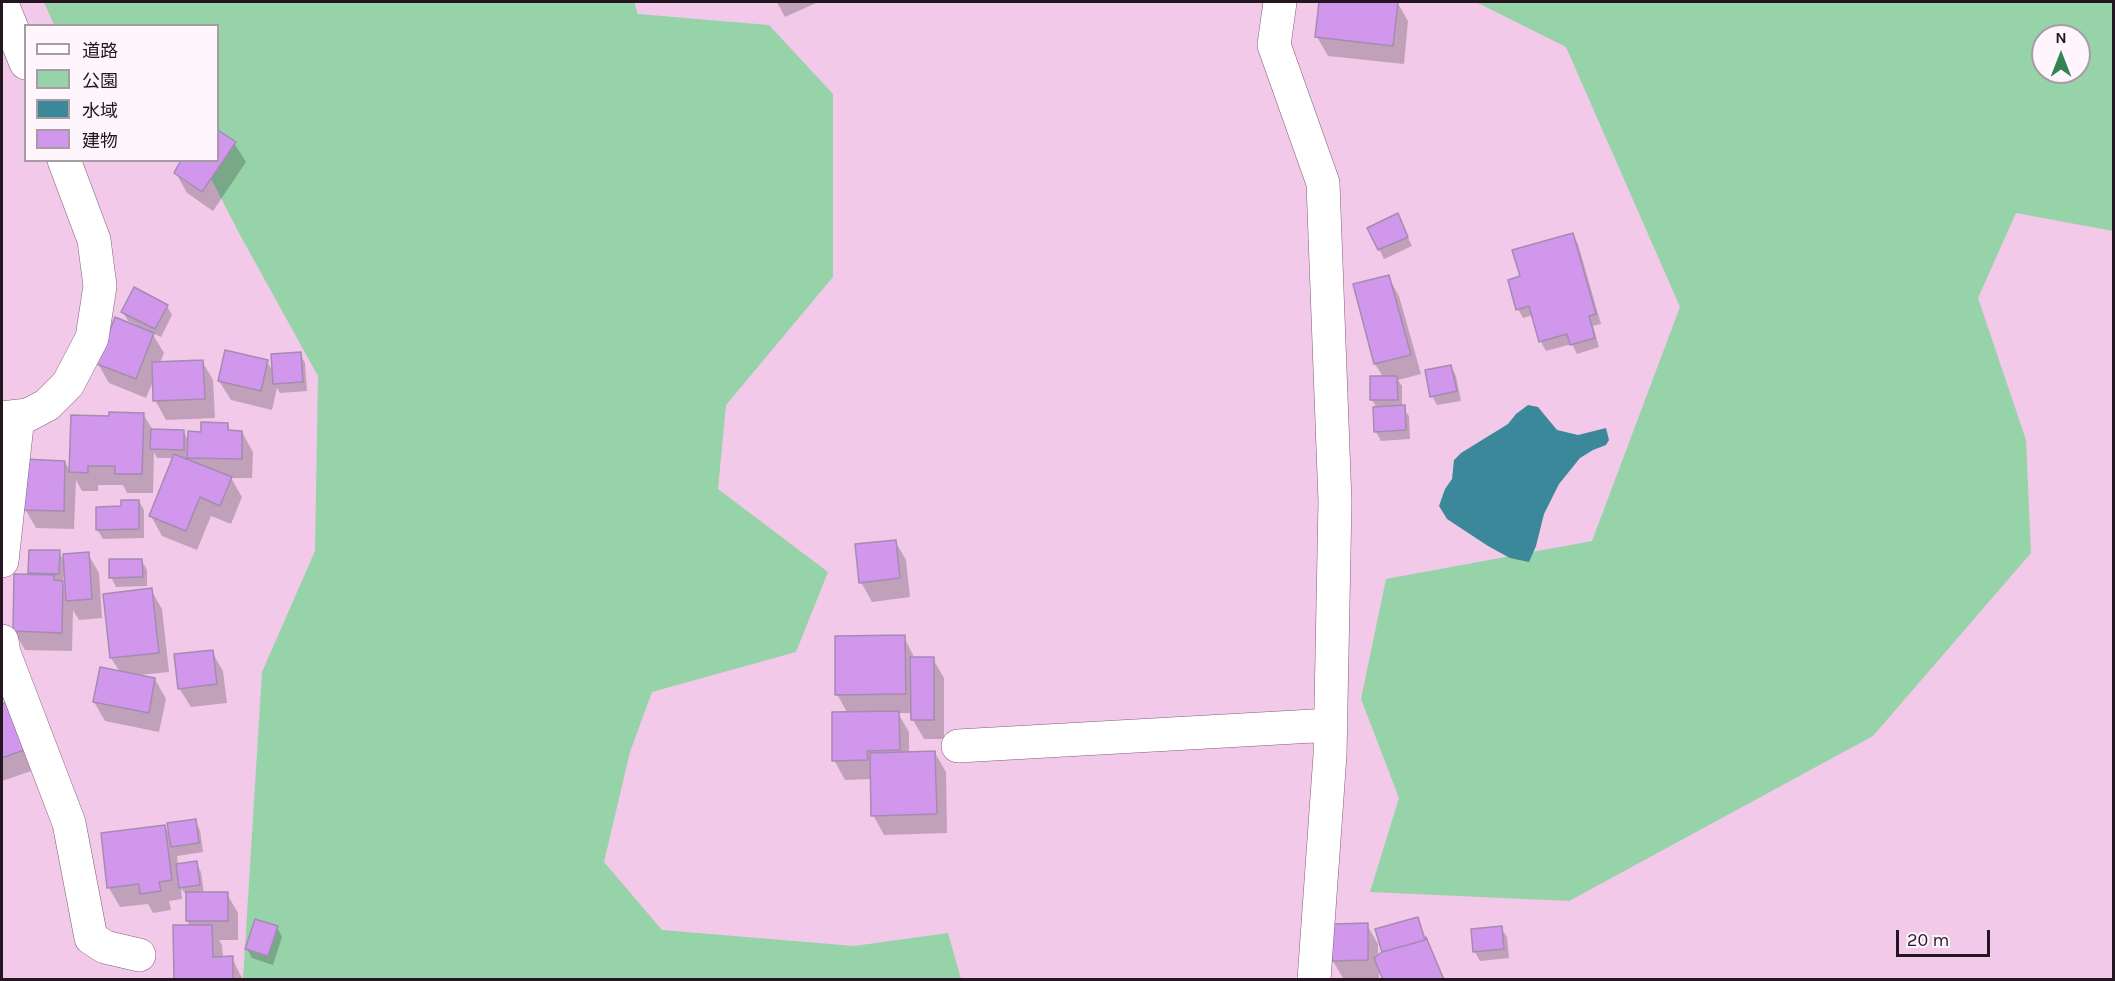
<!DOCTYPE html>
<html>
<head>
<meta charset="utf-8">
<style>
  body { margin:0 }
  #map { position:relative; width:2115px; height:981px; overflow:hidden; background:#f2c9e9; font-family:Karla,"Noto Sans JP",sans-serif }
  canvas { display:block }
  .frame { position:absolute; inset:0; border:3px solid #241621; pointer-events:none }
  .legend { position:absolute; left:24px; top:24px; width:195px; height:138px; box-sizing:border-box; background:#fef6fc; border:2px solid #a79ca4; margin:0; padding:8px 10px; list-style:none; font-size:18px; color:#241621 }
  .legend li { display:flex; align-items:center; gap:12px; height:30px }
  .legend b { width:30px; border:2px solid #a79ca4 }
  .north { position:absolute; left:2031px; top:24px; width:60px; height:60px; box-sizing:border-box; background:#fef6fc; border:2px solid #a79ca4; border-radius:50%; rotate:0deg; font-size:16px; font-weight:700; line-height:24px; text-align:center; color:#241621 }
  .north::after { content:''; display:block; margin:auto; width:21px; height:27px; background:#348353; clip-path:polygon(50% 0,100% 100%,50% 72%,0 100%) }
  .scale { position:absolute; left:1896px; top:930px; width:94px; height:27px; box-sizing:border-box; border:3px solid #241621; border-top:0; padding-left:8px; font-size:18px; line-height:21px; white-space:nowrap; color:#241621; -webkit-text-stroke:4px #fef6fc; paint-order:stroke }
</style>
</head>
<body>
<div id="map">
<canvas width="2115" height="981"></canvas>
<div class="frame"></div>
<ul class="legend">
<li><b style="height:8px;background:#fff"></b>道路</li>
<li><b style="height:16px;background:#96d3a9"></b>公園</li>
<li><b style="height:16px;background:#3a8899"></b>水域</li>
<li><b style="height:16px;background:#d097ec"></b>建物</li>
</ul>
<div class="north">N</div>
<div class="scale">20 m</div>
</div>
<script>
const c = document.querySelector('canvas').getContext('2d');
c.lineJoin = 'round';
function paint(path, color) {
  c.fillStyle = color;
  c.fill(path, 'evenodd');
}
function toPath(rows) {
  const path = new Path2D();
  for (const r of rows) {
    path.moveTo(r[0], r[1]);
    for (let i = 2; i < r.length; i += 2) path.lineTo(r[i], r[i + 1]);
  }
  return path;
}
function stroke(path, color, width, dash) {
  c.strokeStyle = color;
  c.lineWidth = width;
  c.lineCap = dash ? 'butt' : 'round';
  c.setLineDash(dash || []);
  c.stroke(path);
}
paint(toPath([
  [44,2,634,2,638,14,769,25,833,94,833,277,726,405,718,489,828,572,796,652,652,692,630,752,604,862,662,930,854,946,948,933,961,979,243,979,262,672,315,551,318,376,240,235,202,161,218,160,218,26,57,25,54,25],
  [1476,2,2113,2,2113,231,2016,213,1978,298,2026,440,2031,553,1873,736,1569,901,1370,892,1399,798,1361,699,1386,579,1592,541,1680,307,1566,47],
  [2043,36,2079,36,2079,72,2043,72]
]), '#96d3a9');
paint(toPath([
  [1528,405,1538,407,1557,430,1578,435,1606,428,1609,440,1606,445,1593,450,1580,458,1559,484,1544,514,1536,546,1529,562,1510,558,1488,546,1447,519,1439,506,1445,489,1452,479,1454,460,1461,453,1508,424,1516,414]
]), '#3a8899');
paint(toPath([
  [777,2,815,2,816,3,785,17],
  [1320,2,1397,2,1408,21,1404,64,1328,56,1317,37],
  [218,132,234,143,246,162,213,211,187,193,176,173,182,164,181,160,218,160],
  [1402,225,1412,246,1384,259,1369,228],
  [1573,235,1578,244,1601,324,1593,326,1599,347,1577,354,1572,344,1546,351,1541,342,1533,315,1523,318,1518,309,1522,277],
  [1388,276,1399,296,1421,374,1398,380,1402,386,1402,407,1409,416,1410,439,1381,441,1376,432,1377,408,1372,400,1383,377,1375,364,1355,285],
  [167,306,172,315,161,337,152,333,164,353,160,363,202,361,213,380,215,418,166,420,155,400,154,379,146,398,109,383,98,364,136,327,137,325,128,321,123,312],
  [300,354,305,363,307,391,280,393,277,388,272,410,231,400,219,381,267,362,274,372],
  [1451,367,1456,376,1461,401,1437,405,1432,396],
  [143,414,153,430,183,431,189,442,203,434,227,424,231,432,242,432,253,452,252,478,231,478,242,497,231,524,211,516,197,550,162,536,151,516,174,458,157,458,154,452,153,493,127,493,123,485,98,485,98,491,82,491,76,480,74,529,36,528,25,509,65,462,71,473,72,416,110,417],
  [139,501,144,510,144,538,103,539,97,529,123,508],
  [895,541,906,560,910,597,872,602,861,582],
  [59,552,65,563,88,554,99,573,102,618,79,620,73,610,72,651,25,650,14,631,32,576,30,573],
  [64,574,66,574,67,591,63,584],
  [142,561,147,570,147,586,116,587,111,577],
  [151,590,162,609,169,672,139,675,155,679,166,699,159,732,105,721,94,702,120,672,111,658,104,595],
  [904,637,915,659,933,659,944,678,944,739,924,739,913,720,913,713,898,713,909,732,909,753,935,753,946,772,947,833,884,835,873,815,872,779,845,780,834,760,848,714,837,694],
  [212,652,223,671,227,703,191,707,179,688],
  [9,703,37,769,2,781,2,706],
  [195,821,200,830,203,852,177,856,178,865,196,863,201,872,204,894,227,894,238,913,238,940,219,940,222,945,223,958,232,958,243,980,175,980,190,926,187,921,187,896,181,888,182,899,169,901,171,910,153,913,148,904,120,907,109,888,165,826,170,836],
  [1417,919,1445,980,1385,980,1379,964,1379,979,1344,980,1333,961,1367,925,1378,944,1378,957],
  [277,927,282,937,273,965,252,958,247,949],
  [1501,928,1507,937,1509,958,1480,961,1475,952,1473,931]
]), '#0003');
const building = toPath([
  [1319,2,1398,2,1393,46,1315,37,1319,2],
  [218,130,236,142,202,192,174,173,181,160,218,160,218,130],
  [1398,213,1408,237,1378,250,1367,228,1398,213],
  [1573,233,1596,314,1589,316,1595,338,1570,345,1567,334,1539,342,1529,306,1516,310,1508,280,1520,276,1512,250,1573,233],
  [1389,275,1411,355,1374,364,1353,284,1389,275],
  [134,287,168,305,155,329,121,312,134,287],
  [115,317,154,333,136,379,97,364,115,317],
  [225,350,268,360,261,391,218,381,225,350],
  [301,352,303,382,273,384,271,354,301,352],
  [203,360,205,399,153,401,152,362,203,360],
  [1451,365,1457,391,1430,397,1425,370,1451,365],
  [1370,376,1397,376,1398,400,1370,400,1370,376],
  [1405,405,1406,430,1374,432,1373,407,1405,405],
  [109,412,144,413,142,474,115,474,115,466,88,466,88,473,69,472,71,415,109,416,109,412],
  [201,422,228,423,228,430,242,431,242,459,187,458,188,431,201,432,201,422],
  [151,429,184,430,184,450,150,449,151,429],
  [174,454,232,477,220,506,200,497,186,531,149,516,174,454],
  [25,459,65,461,64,511,23,510,25,459],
  [121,500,139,500,139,529,96,530,96,507,121,506,121,500],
  [896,540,900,578,859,583,855,544,896,540],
  [29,550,60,550,59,574,28,573,29,550],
  [89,552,92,599,66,601,63,554,89,552],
  [109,559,142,559,143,577,109,578,109,559],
  [14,574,54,575,54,580,63,581,62,633,13,631,14,574],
  [152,588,159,653,110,658,103,594,152,588],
  [905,635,906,694,835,695,835,636,905,635],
  [213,650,217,684,178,689,174,654,213,650],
  [910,657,934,657,934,720,911,720,910,657],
  [100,667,155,678,149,713,93,702,100,667],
  [10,701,27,749,2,758,2,704,10,701],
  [899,711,900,750,867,751,868,760,832,761,832,712,899,711],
  [935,751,937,814,871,816,870,753,935,751],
  [196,819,199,843,171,847,167,823,196,819],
  [165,825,172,880,159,882,161,891,140,894,139,884,107,888,101,833,165,825],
  [197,861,200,885,179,888,176,864,197,861],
  [186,892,228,892,228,921,186,921,186,892],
  [1418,917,1425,940,1382,952,1375,929,1418,917],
  [255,919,278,926,268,956,245,949,255,919],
  [1368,923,1368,960,1332,961,1332,924,1368,923],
  [173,925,212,925,213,957,233,956,233,980,174,980,173,925],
  [1502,926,1504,949,1473,952,1471,929,1502,926],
  [1426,937,1444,980,1383,980,1374,958,1382,952,1425,940,1426,937]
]);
paint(building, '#d097ec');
stroke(building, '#a48bb1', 1.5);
const minor = toPath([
  [1280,2,1274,45,1323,183,1335,502,1330,755,1314,980],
  [2,4,26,63],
  [2,418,28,415,47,405,68,384,92,338,100,286,94,240,64,160],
  [2,561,18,416],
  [2,641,4,653,69,823,91,938,105,947,139,955],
  [958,746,1331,725]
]);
stroke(minor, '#815d79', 34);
stroke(minor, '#fff', 33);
</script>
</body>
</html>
